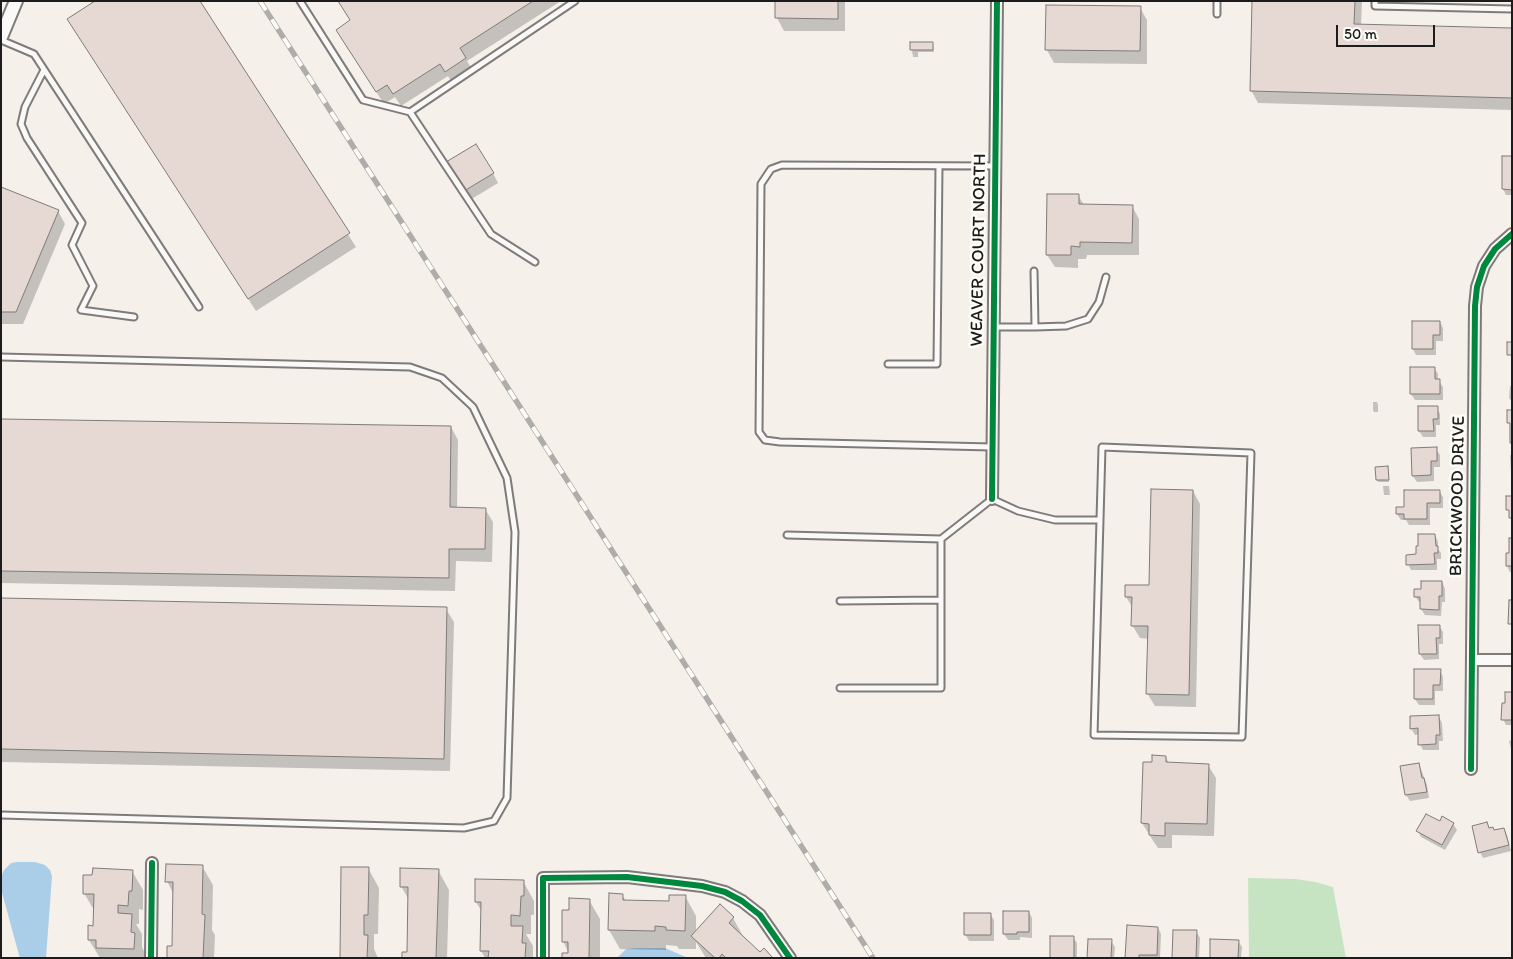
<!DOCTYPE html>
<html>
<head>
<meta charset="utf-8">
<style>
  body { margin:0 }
  #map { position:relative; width:1513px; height:959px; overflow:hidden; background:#f6f0eb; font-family:Itim,sans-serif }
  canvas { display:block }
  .frame { position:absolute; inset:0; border:2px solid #1c1c1c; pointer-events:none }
  .scale { position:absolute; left:1336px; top:25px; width:99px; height:22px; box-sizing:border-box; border:2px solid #1c1c1c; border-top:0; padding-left:6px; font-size:15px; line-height:18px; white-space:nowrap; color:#1c1c1c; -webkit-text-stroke:4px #fdfcf7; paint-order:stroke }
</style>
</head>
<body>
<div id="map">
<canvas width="1513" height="959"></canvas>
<div class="frame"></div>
<div class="scale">50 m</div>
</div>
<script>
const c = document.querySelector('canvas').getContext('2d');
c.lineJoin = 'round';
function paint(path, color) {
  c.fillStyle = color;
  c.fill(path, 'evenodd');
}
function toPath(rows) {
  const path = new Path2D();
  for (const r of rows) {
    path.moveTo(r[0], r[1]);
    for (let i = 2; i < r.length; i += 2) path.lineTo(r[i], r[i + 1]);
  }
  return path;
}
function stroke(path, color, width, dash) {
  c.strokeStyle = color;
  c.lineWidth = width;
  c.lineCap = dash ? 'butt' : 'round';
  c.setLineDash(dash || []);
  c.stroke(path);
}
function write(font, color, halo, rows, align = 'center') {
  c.font = font + ' Itim,sans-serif';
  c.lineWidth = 5;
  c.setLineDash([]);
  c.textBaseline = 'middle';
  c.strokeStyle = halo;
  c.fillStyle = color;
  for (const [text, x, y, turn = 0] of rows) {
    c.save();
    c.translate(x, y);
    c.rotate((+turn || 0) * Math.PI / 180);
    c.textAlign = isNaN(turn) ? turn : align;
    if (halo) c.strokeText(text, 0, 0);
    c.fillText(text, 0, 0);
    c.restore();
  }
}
paint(toPath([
  [1248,878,1296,879,1315,882,1333,887,1346,958,1249,958]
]), '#c6e4c2');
paint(toPath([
  [17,862,35,862,45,865,50,870,52,876,46,958,20,958,19,955,1,889,1,877,4,870,11,863],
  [637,948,665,948,688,958,617,958,626,949]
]), '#aacee8');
paint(toPath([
  [198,1,356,247,256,311,76,32],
  [339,1,561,1,467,61,473,71,453,84,448,76,401,106,395,97,384,104,345,43,351,21],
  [777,1,845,1,845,31,784,31,777,18],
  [1253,1,1362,1,1361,26,1512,30,1512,110,1258,103,1251,90],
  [1140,8,1147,20,1147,64,1054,63,1047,50],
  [911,44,933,44,934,52,918,52,918,57,913,57],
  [1512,157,1512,195,1506,195,1503,189],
  [453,172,493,173,498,183,470,200],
  [1,188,58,211,65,224,23,324,1,324],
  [1078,195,1084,205,1132,206,1139,219,1139,255,1087,255,1086,259,1078,259,1078,268,1055,267,1047,255],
  [1440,322,1443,328,1443,341,1436,341,1436,355,1416,355,1413,349],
  [1434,368,1438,374,1438,380,1443,387,1443,400,1415,400,1411,394],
  [1510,386,1512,386,1512,402,1509,398],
  [1373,402,1377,402,1378,405,1378,412,1374,412,1373,410],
  [1419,408,1437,408,1440,414,1440,425,1436,425,1436,437,1423,437,1419,431],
  [1,420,451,427,458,440,457,509,485,509,493,522,492,562,456,561,455,591,1,583],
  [1436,449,1440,455,1440,467,1434,467,1434,481,1417,482,1413,476],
  [1510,455,1512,455,1512,474,1511,472],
  [1387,468,1389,482,1378,482,1377,480],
  [1383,486,1389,486,1390,495,1384,495],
  [1193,491,1200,504,1196,707,1155,706,1147,693,1149,639,1140,638,1132,625,1133,608,1126,597,1151,587],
  [1439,491,1443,497,1443,508,1430,508,1430,525,1409,525,1406,520,1401,520,1397,514],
  [1435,535,1438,542,1438,549,1441,553,1441,559,1437,559,1437,570,1411,570,1408,564],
  [1512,539,1512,572,1510,572,1507,566,1511,554],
  [1442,582,1445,589,1445,602,1442,602,1441,616,1425,615,1421,609,1421,602,1419,602,1415,596,1422,591],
  [1,600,446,609,454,622,450,771,1,762],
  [1439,626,1443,632,1443,644,1439,644,1439,659,1424,660,1420,654],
  [1440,670,1443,677,1443,691,1435,691,1435,705,1419,705,1415,699],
  [1512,693,1512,725,1506,725,1503,719,1506,704],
  [1439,717,1442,723,1443,741,1439,741,1439,750,1423,750,1420,744,1419,734,1415,735,1411,728],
  [1512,740,1512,752,1509,741],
  [1166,757,1169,764,1208,765,1216,778,1214,836,1172,835,1172,848,1158,848,1150,836,1142,823,1153,764],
  [1419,764,1427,785,1429,798,1410,801,1406,795,1402,767],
  [1440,823,1453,824,1457,830,1445,850,1421,837,1418,831],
  [1487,823,1490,829,1494,832,1504,829,1507,835,1511,851,1483,858,1480,852],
  [202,866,213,885,212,930,215,935,214,958,168,958,173,947,174,895,167,881],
  [368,868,379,888,378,934,374,934,374,949,378,958,341,958],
  [438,870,449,890,447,958,403,958,408,953,409,900,401,886],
  [132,871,143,890,143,910,139,909,139,924,136,924,142,934,142,947,145,953,145,958,100,958,89,940,94,927,95,912,84,893],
  [523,881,534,901,534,915,531,915,531,934,526,934,533,946,533,958,485,958,481,951,482,912,476,902],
  [622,895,626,901,670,902,685,896,696,916,696,932,720,906,733,918,744,938,760,953,773,958,706,958,696,942,696,949,679,949,677,946,666,945,666,950,620,949,609,930],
  [589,900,600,919,600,958,563,958,569,954,563,941,570,911],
  [1029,912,1032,918,1032,938,1020,937,1020,940,1008,940,1004,934],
  [990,914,994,920,994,941,969,941,965,934],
  [1158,928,1161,934,1160,958,1126,958],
  [1196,931,1200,938,1199,958,1173,958],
  [1073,937,1077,943,1077,958,1051,958],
  [1111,941,1115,947,1114,958,1089,958],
  [1238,941,1242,947,1241,958,1211,958]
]), '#0003');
const building = toPath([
  [95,1,200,1,350,233,248,299,67,19,95,1],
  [338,1,533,1,460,48,466,58,445,72,440,64,393,94,387,85,376,92,336,30,350,20,338,1],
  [775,1,838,1,838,19,775,18,775,1],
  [1252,1,1355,1,1354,24,1512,28,1512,98,1250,91,1252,1],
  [1046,5,1141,6,1140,51,1045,50,1046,5],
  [910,42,933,42,933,50,910,50,910,42],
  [476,144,494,173,464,191,446,162,476,144],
  [1502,156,1512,156,1512,190,1502,189,1502,156],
  [1,187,59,210,16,312,1,312,1,187],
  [1047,194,1079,194,1079,204,1133,205,1132,243,1080,242,1080,247,1071,246,1071,255,1046,255,1047,194],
  [1412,321,1440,321,1440,335,1433,335,1433,349,1412,349,1412,321],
  [1507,342,1512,342,1512,355,1507,355,1507,342],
  [1410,367,1435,367,1435,379,1440,379,1440,394,1410,394,1410,367],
  [1418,406,1438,406,1438,419,1433,419,1434,431,1418,431,1418,406],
  [1507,410,1512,410,1512,443,1510,443,1510,423,1507,423,1507,410],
  [1,419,451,426,450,507,486,508,485,549,449,549,449,578,1,571,1,419],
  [1437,447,1437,461,1431,461,1431,475,1412,476,1411,448,1437,447],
  [1388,466,1389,480,1376,480,1375,467,1388,466],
  [1151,489,1193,490,1189,695,1146,694,1148,626,1131,626,1132,597,1125,597,1125,585,1149,585,1151,489],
  [1404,490,1440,490,1440,503,1427,503,1427,519,1404,519,1404,514,1396,514,1396,507,1404,507,1404,490],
  [1506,496,1512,496,1512,518,1509,518,1509,510,1506,510,1506,496],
  [1418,534,1435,534,1436,546,1438,546,1438,553,1434,553,1435,564,1406,565,1406,555,1416,554,1416,546,1418,546,1418,534],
  [1509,538,1512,538,1512,566,1506,566,1506,553,1509,553,1509,538],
  [1421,581,1442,581,1442,596,1439,596,1439,610,1420,609,1420,597,1414,597,1414,589,1421,589,1421,581],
  [1,598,447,607,444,759,1,749,1,598],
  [1509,600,1512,600,1512,624,1508,624,1509,600],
  [1418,625,1440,625,1440,638,1436,638,1437,654,1419,654,1418,625],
  [1414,669,1441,669,1440,685,1433,685,1433,699,1414,699,1414,669],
  [1505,692,1512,692,1512,720,1501,720,1502,703,1505,703,1505,692],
  [1439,715,1440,735,1436,735,1436,744,1418,745,1418,728,1410,729,1410,716,1439,715],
  [1152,755,1166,756,1166,762,1209,764,1207,824,1165,823,1165,836,1149,835,1149,824,1141,823,1143,762,1152,762,1152,755],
  [1419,763,1422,778,1424,778,1427,792,1405,795,1400,766,1419,763],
  [1426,814,1440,821,1442,816,1454,823,1442,845,1416,831,1426,814],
  [1487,822,1489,828,1493,827,1494,830,1504,828,1509,845,1478,853,1472,826,1487,822],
  [166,864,203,865,202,914,205,915,203,958,167,958,167,946,172,946,173,882,165,882,166,864],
  [341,867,369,867,368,915,364,915,364,935,368,935,367,958,340,958,341,867],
  [93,868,133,870,132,891,129,891,128,906,118,905,118,913,132,914,131,932,135,933,134,949,96,948,96,940,88,940,88,925,93,926,94,894,83,894,83,875,92,875,93,868],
  [400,868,439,869,436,958,402,958,402,952,407,952,408,887,400,887,400,868],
  [475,879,524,880,524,896,521,896,520,916,511,915,511,926,523,926,522,943,526,943,525,958,488,958,489,951,480,951,481,902,475,902,475,879],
  [609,893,623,894,623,900,669,901,669,895,686,895,685,931,666,930,666,927,655,926,655,931,608,930,609,893],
  [569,898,590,899,589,958,562,958,562,953,568,953,568,942,562,942,562,910,569,910,569,898],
  [720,904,734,917,729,923,760,952,764,948,773,958,726,958,722,954,719,958,715,958,691,936,720,904],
  [1003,911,1029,911,1029,932,1017,932,1017,934,1003,934,1003,911],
  [964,913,991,913,991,935,964,935,964,913],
  [1127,925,1158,927,1157,955,1139,955,1139,958,1125,958,1127,925],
  [1173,930,1197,930,1196,958,1172,958,1173,930],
  [1050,936,1074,936,1074,958,1050,958,1050,936],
  [1088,939,1112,939,1111,958,1087,958,1088,939],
  [1210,939,1239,940,1238,958,1210,958,1210,939]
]);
paint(building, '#e6d8d2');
stroke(building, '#7e7b79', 1);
const service = toPath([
  [300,1,363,100,410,112],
  [1375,1,1375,6,1512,9],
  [1217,14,1217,1],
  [1,40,34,54,199,307],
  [44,70,25,107,21,124,27,138,82,223,72,245,93,286,81,310,134,317],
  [535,262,491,234,410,112,575,1],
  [994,327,1035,327,1034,271],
  [1035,327,1066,326,1088,319,1099,302,1106,277],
  [1,357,410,367,442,378,473,407,507,478,515,532,507,798,494,821,464,828,1,815],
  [888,364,937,364,939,166],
  [992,447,780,442,765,440,759,432,761,184,771,169,782,165,995,166],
  [787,535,941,539,992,499,1018,511,1055,520,1100,520,1094,735,1242,737,1251,453,1102,447,1100,520],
  [840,601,941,600],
  [840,688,941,688,941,539]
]);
const minor = toPath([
  [992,499,997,1],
  [1472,660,1512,660],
  [1471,769,1475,306,1477,287,1484,266,1495,249,1512,234],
  [151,958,152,863],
  [543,958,543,878,627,877,702,886,725,892,742,901,760,915,790,958]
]);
const tertiary = toPath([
  [1,37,16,1]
]);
stroke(service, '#7e7b79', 9);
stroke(minor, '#7e7b79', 14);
stroke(tertiary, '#7e7b79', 16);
stroke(service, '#faf9f7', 5);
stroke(minor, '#faf9f7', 10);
stroke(tertiary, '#faf9f7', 12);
const rail = toPath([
  [260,1,873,958]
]);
stroke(rail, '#afadab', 5.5);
stroke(rail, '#fdfcf7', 4, [11]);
stroke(toPath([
  [992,499,997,1],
  [1471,769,1475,306,1477,287,1484,266,1495,249,1512,234],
  [151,958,152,863],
  [543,958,543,878,627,877,702,886,725,892,742,901,760,915,790,958]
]), '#00873e', 6);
write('18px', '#1c1c1c', '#fdfcf7', [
  ["WEAVER COURT NORTH",979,250,-89],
  ["BRICKWOOD DRIVE",1458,496,-89]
]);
</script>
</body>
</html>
